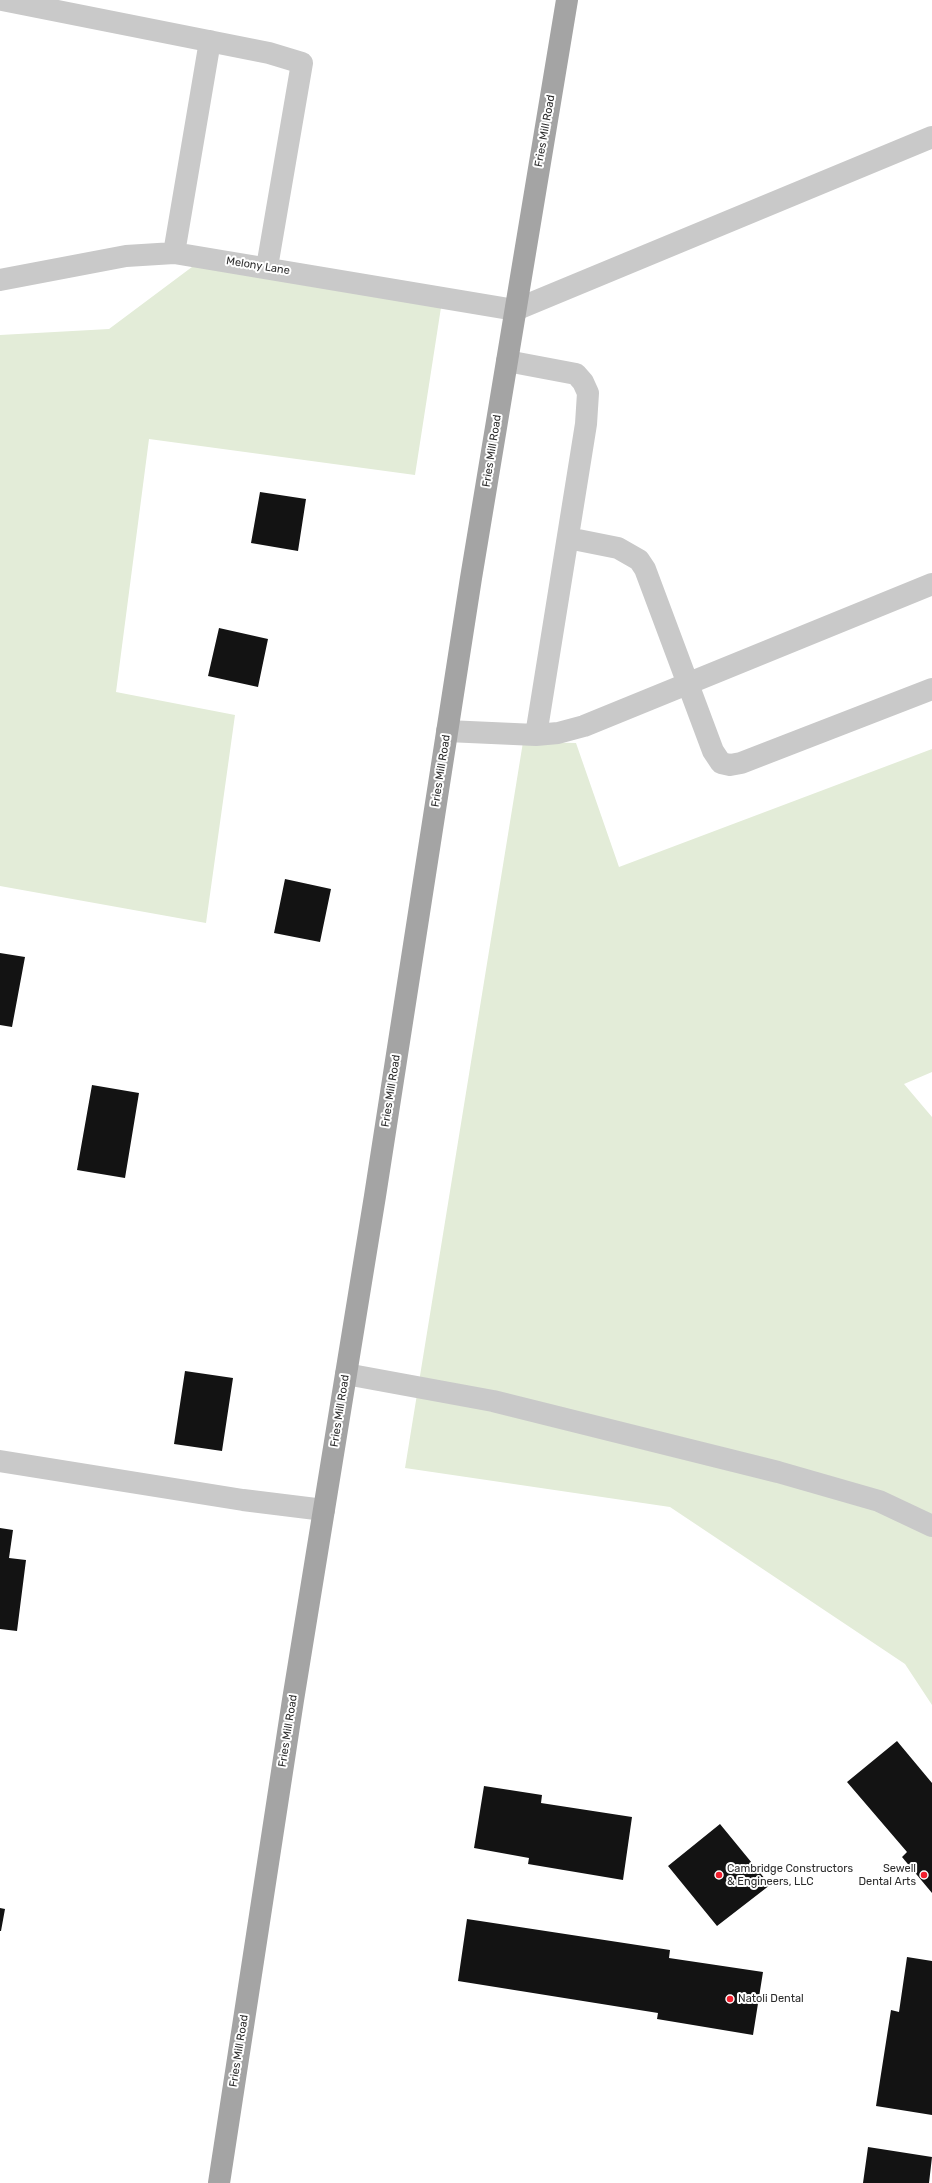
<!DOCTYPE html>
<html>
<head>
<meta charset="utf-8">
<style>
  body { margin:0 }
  canvas { display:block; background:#fff }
</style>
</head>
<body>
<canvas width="932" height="2183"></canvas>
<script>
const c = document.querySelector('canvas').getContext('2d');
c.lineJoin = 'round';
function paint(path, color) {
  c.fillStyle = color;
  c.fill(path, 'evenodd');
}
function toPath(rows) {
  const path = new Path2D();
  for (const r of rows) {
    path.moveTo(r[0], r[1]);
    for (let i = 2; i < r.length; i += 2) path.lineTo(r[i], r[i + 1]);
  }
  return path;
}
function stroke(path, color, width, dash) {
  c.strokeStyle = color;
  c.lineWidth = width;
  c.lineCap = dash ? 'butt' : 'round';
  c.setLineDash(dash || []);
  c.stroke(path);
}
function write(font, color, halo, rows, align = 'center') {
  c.font = font + ' Rubik,sans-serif';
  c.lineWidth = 4;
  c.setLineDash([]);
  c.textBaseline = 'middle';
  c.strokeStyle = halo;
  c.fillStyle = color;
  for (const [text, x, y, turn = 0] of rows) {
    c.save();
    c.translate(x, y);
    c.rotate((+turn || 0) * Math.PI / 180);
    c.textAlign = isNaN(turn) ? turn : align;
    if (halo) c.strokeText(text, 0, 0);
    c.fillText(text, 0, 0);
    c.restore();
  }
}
paint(toPath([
  [200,261,442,301,415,475,149,439,116,692,235,715,206,923,0,886,0,335,109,329],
  [523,742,576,743,619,867,932,749,932,1072,904,1084,932,1117,932,1705,905,1664,670,1507,405,1468]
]), '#e3ecd8');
paint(toPath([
  [260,492,306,499,298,551,251,543],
  [219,628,268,639,258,687,208,676],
  [285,879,331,889,320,942,274,933],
  [0,953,25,957,12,1027,0,1025],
  [92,1085,139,1093,125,1178,77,1170],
  [185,1371,233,1378,222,1451,174,1444],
  [0,1528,13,1530,9,1558,26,1560,17,1631,0,1629],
  [897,1741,932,1783,932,1893,902,1857,907,1852,847,1782],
  [484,1786,542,1795,541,1803,632,1817,623,1880,528,1864,529,1858,474,1848],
  [720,1824,770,1885,717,1926,668,1866],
  [0,1908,5,1909,1,1931,0,1931],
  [467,1919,670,1950,669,1958,763,1972,753,2035,657,2019,658,2013,458,1981],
  [907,1957,932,1961,932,2115,876,2106,891,2010,899,2012],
  [868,2147,932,2157,929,2183,863,2183]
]), '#131313');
stroke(toPath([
  [2,0,269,53,302,63,267,267],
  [174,253,210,41],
  [0,280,126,256,174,253,515,310,932,137],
  [568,538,618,548,639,560,645,569,713,751,721,763,730,765,741,763,932,689],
  [447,731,536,735,586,424,588,393,583,382,576,374,507,361],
  [536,735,558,733,584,726,932,584],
  [346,1374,493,1401,778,1472,879,1501,932,1526],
  [0,1461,243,1500,324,1510]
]), '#c9c9c9', 22);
stroke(toPath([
  [219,2183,293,1700,375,1196,471,578,567,0]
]), '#a4a4a4', 22);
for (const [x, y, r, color] of [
  [719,1875,4,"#f21f2e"],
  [924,1875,4,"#f21f2e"],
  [730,1999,4,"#f21f2e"]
]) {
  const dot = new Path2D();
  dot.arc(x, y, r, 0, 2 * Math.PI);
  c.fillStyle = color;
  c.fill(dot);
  stroke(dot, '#fff', 1.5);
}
write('11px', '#2c2c2c', '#fff', [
  ["Fries Mill Road",545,131,-80],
  ["Melony Lane",258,266,9],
  ["Fries Mill Road",492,451,-81],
  ["Fries Mill Road",441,771,-81],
  ["Fries Mill Road",391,1091,-81],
  ["Fries Mill Road",340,1411,-81],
  ["Fries Mill Road",288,1731,-81],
  ["Fries Mill Road",239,2051,-81]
]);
write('11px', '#2c2c2c', '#fff', [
  ["Cambridge Constructors",727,1869],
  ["& Engineers, LLC",727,1882],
  ["Sewell",916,1869,"right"],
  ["Dental Arts",916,1882,"right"],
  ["Natoli Dental",738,1999]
], 'left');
</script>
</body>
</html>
